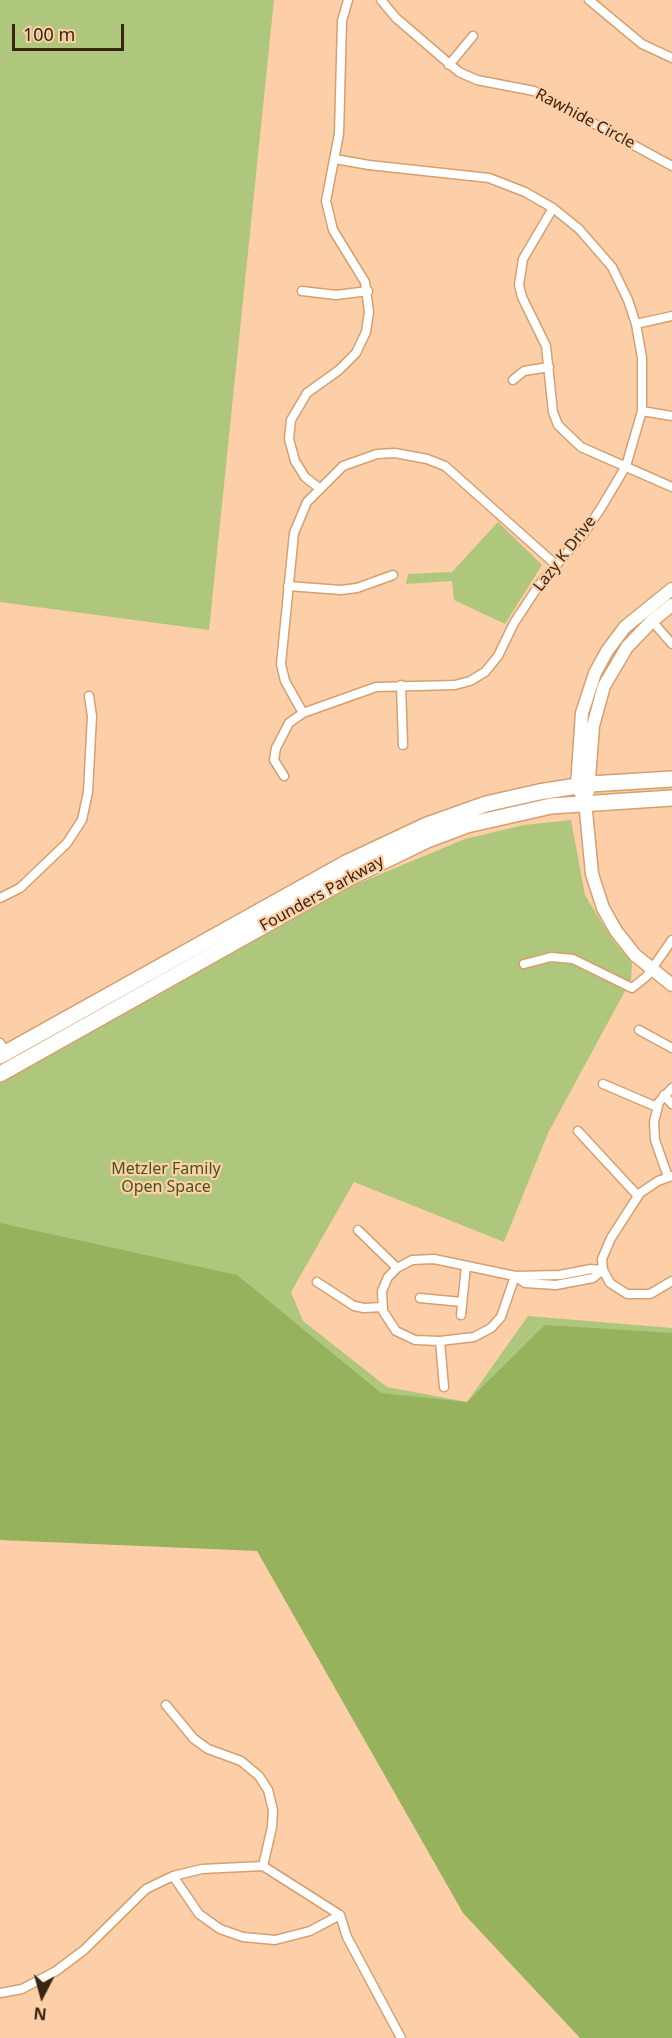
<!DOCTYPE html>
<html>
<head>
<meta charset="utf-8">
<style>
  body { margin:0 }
  #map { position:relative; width:672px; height:2038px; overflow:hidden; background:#fccfa8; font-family:"Noto Sans",sans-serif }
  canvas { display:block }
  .north { position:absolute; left:12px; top:1966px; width:60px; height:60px; -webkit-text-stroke:4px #fccfa8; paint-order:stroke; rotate:186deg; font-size:16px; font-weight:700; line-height:24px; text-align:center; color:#3a2511 }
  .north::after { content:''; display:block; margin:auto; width:21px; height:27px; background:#3a2511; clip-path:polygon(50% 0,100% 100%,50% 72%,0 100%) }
  .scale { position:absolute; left:12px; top:24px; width:112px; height:27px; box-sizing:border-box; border:3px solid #3a2511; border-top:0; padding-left:8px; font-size:18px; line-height:21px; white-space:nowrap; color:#3a2511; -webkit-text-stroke:4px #fccfa8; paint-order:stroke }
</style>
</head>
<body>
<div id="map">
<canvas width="672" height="2038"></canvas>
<div class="north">N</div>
<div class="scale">100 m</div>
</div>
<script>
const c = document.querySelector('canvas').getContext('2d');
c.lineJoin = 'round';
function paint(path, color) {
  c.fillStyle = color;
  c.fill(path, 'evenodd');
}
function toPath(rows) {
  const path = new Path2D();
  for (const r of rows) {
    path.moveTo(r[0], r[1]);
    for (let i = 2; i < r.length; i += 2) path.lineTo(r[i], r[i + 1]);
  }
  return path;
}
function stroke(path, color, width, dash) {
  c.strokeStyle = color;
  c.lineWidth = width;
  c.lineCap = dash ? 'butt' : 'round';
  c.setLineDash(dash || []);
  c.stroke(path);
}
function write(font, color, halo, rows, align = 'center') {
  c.font = font + ' "Noto Sans",sans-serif';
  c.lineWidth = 4.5;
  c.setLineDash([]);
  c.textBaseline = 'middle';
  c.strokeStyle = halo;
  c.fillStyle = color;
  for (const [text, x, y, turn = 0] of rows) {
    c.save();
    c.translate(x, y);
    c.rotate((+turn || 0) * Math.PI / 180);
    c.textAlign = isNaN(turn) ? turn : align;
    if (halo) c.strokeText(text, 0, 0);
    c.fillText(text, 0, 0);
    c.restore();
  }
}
paint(toPath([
  [0,0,274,0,209,630,0,602],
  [498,522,542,565,505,624,454,600,452,581,406,584,408,574,452,572],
  [571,820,585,895,612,939,632,963,631,980,548,1133,504,1242,354,1182,291,1292,303,1321,387,1387,467,1402,528,1316,672,1328,672,1595,0,1523,0,1082,352,886,465,839,524,825]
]), '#aec77d');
paint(toPath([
  [0,1223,237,1275,381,1393,467,1402,545,1325,672,1333,672,2038,580,2038,463,1913,257,1551,0,1540]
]), '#97b25d');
const street = toPath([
  [381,0,396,18,459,72,477,80,534,91,672,166],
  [589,0,642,44,672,58],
  [449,65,473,36],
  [553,208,523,259,519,285,522,297,546,346,553,412,558,425,581,447,672,487],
  [302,291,336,295,368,291],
  [636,324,672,316],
  [513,380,524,371,549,367],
  [642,411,672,416],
  [319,488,305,477,295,461,289,439,291,420,307,393,339,370,356,353,366,332,369,312,365,282,333,230,326,201,339,134,342,21,348,0],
  [288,586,341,590,357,588,393,575],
  [652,621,672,644],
  [401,685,403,745],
  [303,713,285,681,281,664,294,533,307,502,343,466,377,454,395,453,427,459,445,466,555,564],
  [284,776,274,760,276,748,289,723,303,713,376,687,455,685,470,681,485,672,498,656,514,623,539,585,584,533,601,508,626,466,642,411,642,358,636,324,628,300,612,267,579,229,553,208,525,192,489,178,369,165,335,159],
  [0,898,20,888,67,843,82,820,88,792,92,716,89,696],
  [524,964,551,957,573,959,632,988,647,976,672,940],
  [639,1030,672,1048],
  [0,1043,8,1055],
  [603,1084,657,1107],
  [664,1095,672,1104],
  [578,1131,638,1196],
  [672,1176,658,1181,640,1193,611,1238,602,1259,603,1270,610,1283,627,1294,650,1294,672,1281],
  [668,1177,655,1140,654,1122,659,1102,672,1088],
  [358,1230,397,1268],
  [515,1276,501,1317,491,1328,474,1337,440,1341,415,1340,396,1331,383,1311,382,1291,388,1277,397,1268,412,1260,434,1259,515,1276,560,1275,591,1269,603,1270],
  [515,1276,525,1283,556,1285,593,1278,603,1270],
  [317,1282,354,1306,364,1308,383,1307],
  [420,1298,462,1302],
  [461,1315,466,1266],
  [440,1341,444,1387],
  [166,1705,194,1739,208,1749,241,1761,259,1776,268,1790,273,1810,272,1827,263,1866],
  [173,1876,199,1914,220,1929,243,1937,275,1940,310,1931,340,1915],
  [0,1993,22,1989,56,1971,84,1950,146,1889,173,1876,202,1869,263,1866,340,1915,347,1937,401,2038]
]);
const secondary = toPath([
  [672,589,625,627,607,651,595,673,582,713,577,786,585,801,592,874,603,908,616,931,635,955,672,985],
  [588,792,593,726,604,686,627,647,652,621,672,605]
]);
const highway = toPath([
  [0,1056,346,863,427,825,486,804,539,792,590,784,672,779],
  [0,1074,349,878,427,840,467,825,551,806,672,798]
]);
stroke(street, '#d5a06f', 11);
stroke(secondary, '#d5a06f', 15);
stroke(highway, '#d5a06f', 18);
stroke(street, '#fff', 8);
stroke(secondary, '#fff', 12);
stroke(highway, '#fff', 15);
write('16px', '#3a2511', '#fccfa8', [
  ["Rawhide Circle",585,119,28],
  ["Lazy K Drive",565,554,-52],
  ["Founders Parkway",322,894,-29]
]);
write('16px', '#455619', '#fccfa8', [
  ["Metzler Family",166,1169],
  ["Open Space",166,1187]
]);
</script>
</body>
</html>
